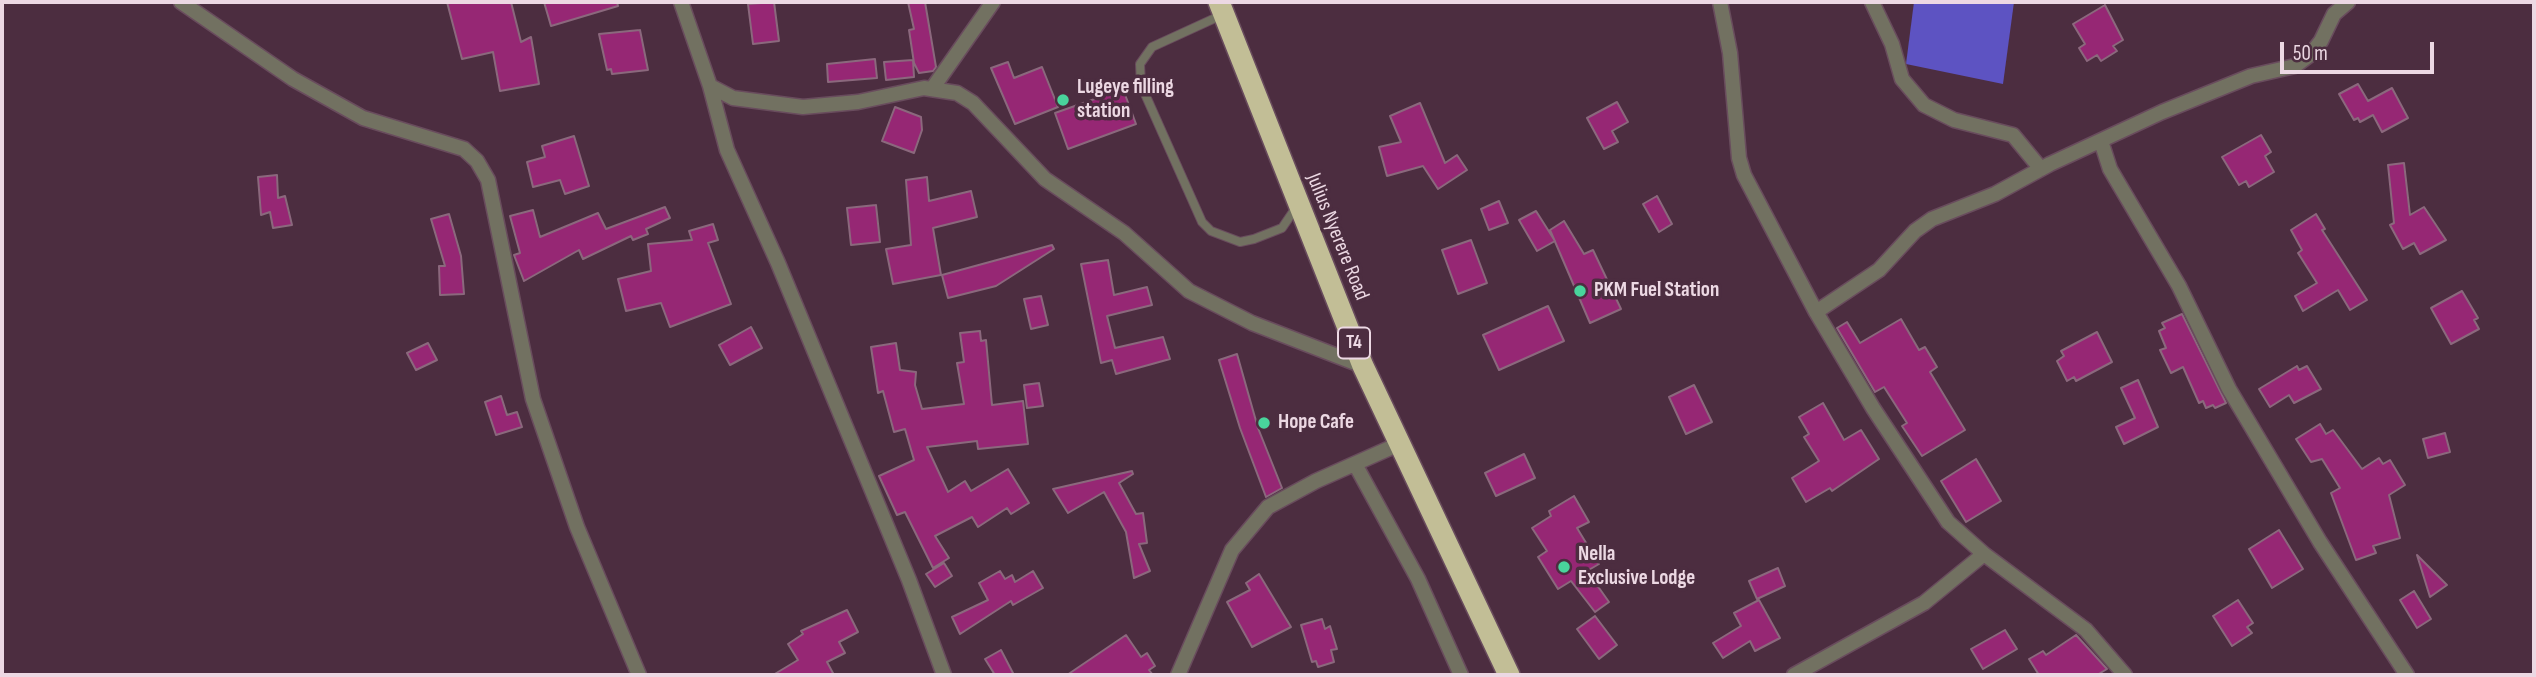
<!DOCTYPE html>
<html>
<head>
<meta charset="utf-8">
<style>
  body { margin:0 }
  #map { position:relative; width:2536px; height:677px; overflow:hidden; background:#4c2d40; font-family:"Sofia Sans Condensed",sans-serif }
  canvas { display:block }
  .frame { position:absolute; inset:0; border:4px solid #ecd8e3; pointer-events:none }
  .scale { position:absolute; left:2280px; top:42px; width:154px; height:32px; box-sizing:border-box; border:4px solid #ecd8e3; border-top:0; padding-left:9px; font-size:21px; line-height:24px; white-space:nowrap; color:#ecd8e3; -webkit-text-stroke:5px #4c2d40; paint-order:stroke }
</style>
</head>
<body>
<div id="map">
<canvas width="2536" height="677"></canvas>
<div class="frame"></div>
<div class="scale">50 m</div>
</div>
<script>
const c = document.querySelector('canvas').getContext('2d');
c.lineJoin = 'round';
function paint(path, color) {
  c.fillStyle = color;
  c.fill(path, 'evenodd');
}
function toPath(rows) {
  const path = new Path2D();
  for (const r of rows) {
    path.moveTo(r[0], r[1]);
    for (let i = 2; i < r.length; i += 2) path.lineTo(r[i], r[i + 1]);
  }
  return path;
}
function stroke(path, color, width, dash) {
  c.strokeStyle = color;
  c.lineWidth = width;
  c.lineCap = dash ? 'butt' : 'round';
  c.setLineDash(dash || []);
  c.stroke(path);
}
function write(font, color, halo, rows, align = 'center') {
  c.font = font + ' "Sofia Sans Condensed",sans-serif';
  c.lineWidth = 7;
  c.setLineDash([]);
  c.textBaseline = 'middle';
  c.strokeStyle = halo;
  c.fillStyle = color;
  for (const [text, x, y, turn = 0] of rows) {
    c.save();
    c.translate(x, y);
    c.rotate((+turn || 0) * Math.PI / 180);
    c.textAlign = isNaN(turn) ? turn : align;
    if (halo) c.strokeText(text, 0, 0);
    c.fillText(text, 0, 0);
    c.restore();
  }
}
paint(toPath([
  [1914,2,2014,2,2003,84,1906,64]
]), '#5d53c2');
const building = toPath([
  [447,2,511,2,521,42,531,37,539,84,500,91,493,52,462,59,447,2],
  [544,2,617,2,618,6,551,26,544,2],
  [774,2,779,41,753,44,748,4,774,2],
  [908,2,925,2,936,67,933,71,919,73,914,63,909,30,914,29,908,2],
  [2105,5,2123,40,2113,46,2117,51,2101,61,2097,55,2087,61,2079,48,2085,44,2073,24,2105,5],
  [640,30,648,70,612,74,611,69,607,70,599,34,640,30],
  [875,59,877,78,828,82,827,64,875,59],
  [913,60,914,77,886,80,884,62,913,60],
  [1008,62,1014,78,1042,67,1058,107,1015,124,991,68,1008,62],
  [2358,84,2368,101,2392,88,2408,118,2382,132,2373,115,2360,122,2358,118,2354,120,2339,94,2358,84],
  [1123,89,1136,124,1068,149,1055,113,1123,89],
  [1617,102,1628,122,1612,131,1618,142,1604,149,1587,118,1617,102],
  [1420,103,1445,163,1457,155,1467,170,1438,189,1423,166,1387,176,1379,147,1401,142,1390,116,1420,103],
  [895,107,921,117,922,130,914,153,882,141,895,107],
  [2261,135,2271,152,2265,156,2274,172,2249,187,2246,181,2239,185,2222,157,2261,135],
  [574,136,589,186,565,194,560,180,533,187,527,162,545,157,542,146,574,136],
  [2404,163,2410,215,2424,207,2446,240,2420,254,2414,243,2403,249,2390,225,2394,223,2388,165,2404,163],
  [277,175,278,198,285,196,292,225,273,228,270,212,261,215,258,177,277,175],
  [927,177,929,201,971,191,977,217,933,228,941,275,893,284,886,249,911,245,906,180,927,177],
  [1657,196,1672,224,1659,232,1643,204,1657,196],
  [1499,201,1508,223,1489,230,1481,209,1499,201],
  [876,205,880,242,851,245,847,208,876,205],
  [665,207,670,218,646,229,648,234,633,240,631,236,583,259,579,250,524,281,514,255,520,253,510,216,533,210,540,237,598,213,606,229,665,207],
  [1536,211,1555,241,1537,251,1519,220,1536,211],
  [449,214,461,256,464,294,440,295,439,266,445,266,431,219,449,214],
  [2316,214,2325,229,2322,230,2367,300,2350,310,2338,290,2303,311,2295,296,2317,283,2298,253,2302,250,2291,230,2316,214],
  [1564,221,1584,254,1593,250,1621,309,1590,323,1550,230,1564,221],
  [713,224,718,240,708,243,731,304,670,327,661,303,626,311,618,279,651,271,648,244,692,240,689,231,713,224],
  [1471,240,1487,283,1458,294,1442,250,1471,240],
  [1052,245,1054,249,996,286,948,298,942,275,1052,245],
  [1108,260,1114,295,1147,287,1152,305,1107,316,1115,348,1163,337,1170,359,1116,374,1112,360,1101,363,1081,264,1108,260],
  [2462,291,2478,318,2474,320,2479,329,2451,344,2431,308,2462,291],
  [1041,296,1048,325,1031,329,1024,299,1041,296],
  [1548,306,1564,341,1499,370,1483,335,1548,306],
  [2182,314,2226,403,2215,408,2213,405,2206,408,2203,401,2199,403,2183,367,2171,373,2160,350,2166,348,2159,331,2165,328,2162,323,2182,314],
  [1901,319,1919,350,1925,347,1937,367,1930,372,1965,430,1922,456,1902,426,1907,423,1884,387,1875,392,1837,328,1847,322,1860,343,1901,319],
  [751,327,762,348,730,365,719,345,751,327],
  [980,331,981,341,986,340,992,405,1023,401,1028,444,978,449,977,441,927,447,948,492,965,481,971,491,1008,469,1029,503,1011,514,1007,508,978,527,972,517,935,536,949,558,933,568,905,512,897,515,879,476,914,460,905,429,894,432,883,391,878,393,871,347,896,343,900,370,916,372,915,385,922,409,964,404,957,363,964,362,960,333,980,331],
  [2097,332,2112,362,2076,381,2074,377,2067,381,2057,361,2064,356,2061,351,2097,332],
  [428,343,437,360,416,370,407,353,428,343],
  [1237,354,1258,428,1282,488,1266,497,1240,428,1219,360,1237,354],
  [2297,366,2299,370,2307,366,2321,389,2294,403,2289,395,2270,407,2259,389,2297,366],
  [2138,380,2158,427,2124,444,2116,427,2135,418,2121,388,2138,380],
  [1039,383,1043,406,1027,408,1024,385,1039,383],
  [1694,385,1712,422,1686,434,1669,397,1694,385],
  [501,396,507,415,517,412,522,427,496,435,485,402,501,396],
  [1823,403,1844,440,1861,430,1879,459,1832,491,1830,488,1806,502,1792,478,1819,461,1804,437,1809,434,1799,417,1823,403],
  [2320,424,2326,434,2333,430,2362,469,2379,458,2383,464,2390,460,2405,485,2389,495,2400,538,2373,546,2376,553,2356,560,2331,493,2340,488,2322,459,2311,462,2296,439,2320,424],
  [2445,433,2450,452,2428,458,2423,439,2445,433],
  [1524,454,1535,478,1496,496,1485,473,1524,454],
  [1976,459,2001,501,1966,522,1941,481,1976,459],
  [1132,471,1133,474,1119,483,1136,514,1143,513,1147,543,1139,544,1150,571,1134,578,1126,532,1104,492,1068,513,1053,489,1132,471],
  [1574,496,1589,522,1577,528,1599,564,1587,571,1609,602,1595,612,1571,581,1558,589,1538,557,1547,551,1532,528,1551,516,1549,511,1574,496],
  [2279,530,2303,569,2272,588,2249,549,2279,530],
  [2417,555,2447,585,2430,597,2417,555],
  [944,563,952,576,935,587,926,574,944,563],
  [1778,568,1785,586,1757,599,1749,581,1778,568],
  [1000,571,1005,579,1012,575,1015,582,1033,571,1043,588,1013,605,1011,601,960,634,952,617,988,600,979,583,1000,571],
  [1259,574,1291,627,1252,647,1227,602,1250,590,1246,583,1259,574],
  [2414,591,2431,619,2417,628,2400,600,2414,591],
  [1759,600,1780,638,1755,651,1750,641,1723,658,1713,643,1741,626,1734,613,1759,600],
  [2238,600,2253,623,2247,627,2252,633,2232,646,2213,616,2238,600],
  [847,610,858,632,839,642,845,653,827,662,834,675,773,675,798,660,788,644,803,634,801,631,847,610],
  [1595,616,1617,645,1599,659,1577,629,1595,616],
  [1322,619,1325,629,1330,626,1337,649,1331,650,1334,662,1318,667,1316,661,1312,662,1301,625,1322,619],
  [2005,630,2017,649,1983,669,1971,649,2005,630],
  [1126,635,1141,657,1147,653,1155,666,1149,670,1153,675,1067,675,1126,635],
  [2076,635,2107,669,2097,675,2039,675,2029,659,2043,651,2046,655,2076,635],
  [1001,650,1014,675,995,675,985,659,1001,650]
]);
paint(building, '#962774');
stroke(building, '#8b687d', 2);
const lane = toPath([
  [1224,14,1152,47,1140,64,1141,85,1202,222,1211,231,1240,242,1254,239,1282,228,1297,206]
]);
const street = toPath([
  [181,2,293,79,363,118,464,149,477,161,488,180,533,399,577,527,639,675],
  [681,2,710,86,727,150,778,263,909,580,944,675],
  [1720,2,1730,53,1739,158,1744,175,1816,312,1873,408,1948,522,1984,554,2086,630,2125,675],
  [1872,2,1892,44,1902,79,1924,105,1954,120,2013,135,2041,169],
  [710,86,733,98,803,107,858,102,924,88,957,93,973,103,1045,179,1124,233,1189,291,1252,323,1363,366],
  [932,89,993,2],
  [2101,141,2110,169,2179,286,2229,389,2320,542,2407,675],
  [1816,312,1879,270,1915,231,1932,219,1995,194,2050,164,2162,112,2251,76,2295,66,2311,54,2321,41,2334,14,2348,2],
  [1355,464,1418,579,1461,675],
  [1178,675,1232,550,1268,507,1316,481,1399,444],
  [1794,675,1924,603,1984,554]
]);
const highway = toPath([
  [1219,2,1363,366,1509,675]
]);
stroke(lane, '#694c5d', 10);
stroke(street, '#694c5d', 17);
stroke(highway, '#694c5d', 24);
stroke(lane, '#727161', 8);
stroke(street, '#727161', 14);
stroke(highway, '#c2be96', 21);
for (const [x, y, r, color] of [
  [1063,100,7,"#49d49c"],
  [1580,291,7,"#49d49c"],
  [1264,423,7,"#49d49c"],
  [1564,567,7,"#49d49c"]
]) {
  const dot = new Path2D();
  dot.arc(x, y, r, 0, 2 * Math.PI);
  c.fillStyle = color;
  c.fill(dot);
  stroke(dot, '#4c2d40', 2.5);
}
for (const [x, y, w] of [
  [1354,343,32]
]) {
  const box = new Path2D();
  box.roundRect(x - w / 2, y - 15.5, w, 31, 5);
  c.fillStyle = '#4c2d40';
  c.fill(box);
  stroke(box, '#ecd8e3', 2);
}
write('bold 19px', '#ecd8e3', null, [
  ["T4",1354,343]
]);
write('bold 21px', '#ecd8e3', '#4c2d40', [
  ["Lugeye filling",1077,88],
  ["station",1077,112],
  ["PKM Fuel Station",1594,291],
  ["Hope Cafe",1278,423],
  ["Nella",1578,555],
  ["Exclusive Lodge",1578,579]
], 'left');
write('21px', '#ecd8e3', '#4c2d40', [
  ["Julius Nyerere Road",1337,237,68]
]);
</script>
</body>
</html>
